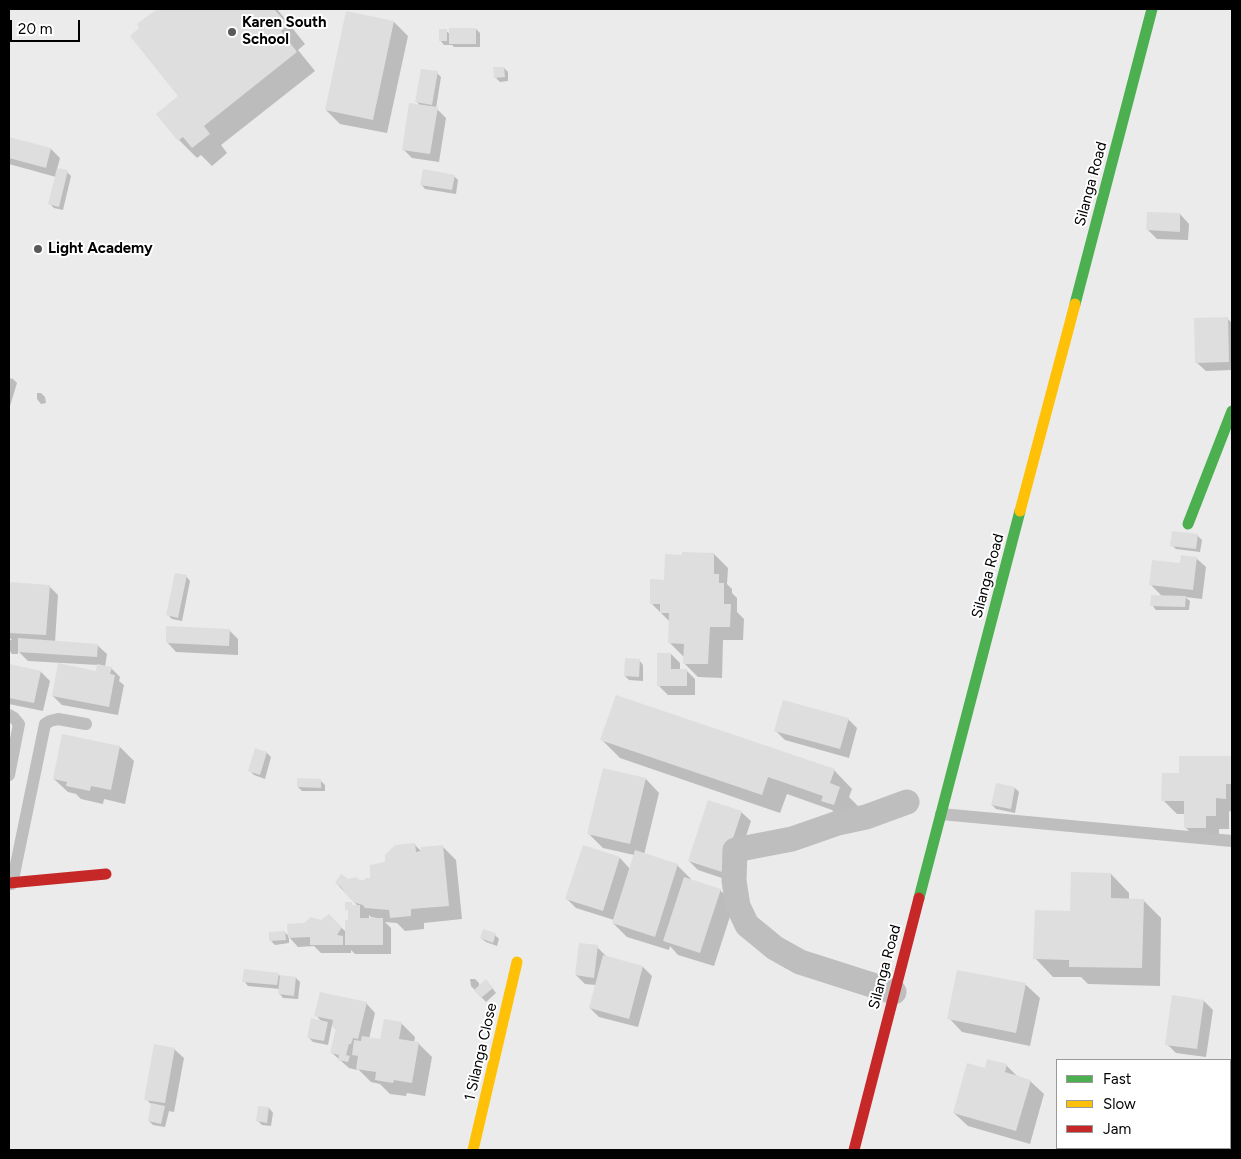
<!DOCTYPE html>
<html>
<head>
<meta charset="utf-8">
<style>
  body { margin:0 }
  #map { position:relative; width:1241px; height:1159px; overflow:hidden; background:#fff; font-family:Figtree,sans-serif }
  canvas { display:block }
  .frame { position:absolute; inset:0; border:10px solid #000; pointer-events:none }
  .legend { position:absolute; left:1056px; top:1059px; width:175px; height:90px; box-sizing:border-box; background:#fff; border:1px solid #999; margin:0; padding:6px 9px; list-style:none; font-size:15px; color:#000 }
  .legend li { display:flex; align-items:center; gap:10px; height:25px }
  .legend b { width:25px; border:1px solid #999 }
  .scale { position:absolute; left:10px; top:20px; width:70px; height:22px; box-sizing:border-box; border:2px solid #000; border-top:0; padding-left:6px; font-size:15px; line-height:18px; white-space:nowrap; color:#000; -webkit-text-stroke:4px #fff; paint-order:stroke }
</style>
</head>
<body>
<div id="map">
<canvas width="1241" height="1159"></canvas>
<div class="frame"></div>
<ul class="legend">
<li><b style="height:6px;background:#4caf50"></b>Fast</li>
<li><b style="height:6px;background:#ffc107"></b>Slow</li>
<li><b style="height:6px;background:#c62828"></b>Jam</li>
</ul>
<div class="scale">20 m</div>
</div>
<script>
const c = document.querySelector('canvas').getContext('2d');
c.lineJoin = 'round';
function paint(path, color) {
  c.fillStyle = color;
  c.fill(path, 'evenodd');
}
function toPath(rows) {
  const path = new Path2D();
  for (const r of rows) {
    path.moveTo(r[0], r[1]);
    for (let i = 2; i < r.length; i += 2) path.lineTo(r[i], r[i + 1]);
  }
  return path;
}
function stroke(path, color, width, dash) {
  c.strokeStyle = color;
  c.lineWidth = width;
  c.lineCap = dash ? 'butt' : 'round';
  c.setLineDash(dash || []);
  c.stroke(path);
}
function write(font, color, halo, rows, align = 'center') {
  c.font = font + ' Figtree,sans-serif';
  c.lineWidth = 4;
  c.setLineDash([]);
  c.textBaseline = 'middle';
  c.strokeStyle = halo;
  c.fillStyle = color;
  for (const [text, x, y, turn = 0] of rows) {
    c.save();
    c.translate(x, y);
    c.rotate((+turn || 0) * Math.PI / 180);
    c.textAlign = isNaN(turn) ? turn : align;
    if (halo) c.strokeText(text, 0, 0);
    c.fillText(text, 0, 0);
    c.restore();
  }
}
paint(toPath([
  [9,9,1232,9,1232,1150,9,1150],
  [1057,1060,1230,1060,1230,1148,1057,1148]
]), '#ebebeb');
paint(toPath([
  [159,9,161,10,163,9,277,9,305,44,298,50,315,71,221,145,227,153,212,166,201,155,197,158,179,140,180,97,138,25],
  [394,22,408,36,387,133,340,124,326,110],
  [476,29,480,33,480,47,454,47,452,45,444,45,440,40,446,31,450,34],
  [504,68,508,72,508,81,500,82,495,77],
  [437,73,441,77,436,108,446,118,439,162,412,158,403,149,421,106,417,102],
  [9,139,51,149,60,158,57,169,67,172,71,176,63,210,54,208,50,204,56,177,9,164],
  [454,176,458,180,456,194,425,189,421,184],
  [1180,214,1189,224,1188,240,1157,239,1148,230],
  [1227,318,1232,323,1232,370,1206,371,1196,362],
  [9,378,13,379,17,383,10,406,9,406],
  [37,393,41,393,45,397,46,403,41,404,37,399],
  [1197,535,1202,540,1200,552,1176,549,1172,545],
  [714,554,728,568,727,584,732,589,732,593,737,598,737,612,744,619,743,640,723,640,722,678,698,677,684,663,684,657,670,643,670,622,651,603,666,581],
  [1196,558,1206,567,1202,599,1185,597,1190,601,1189,610,1156,610,1152,605,1162,596,1151,585,1182,565],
  [186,576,190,581,182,621,172,619,168,615],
  [9,583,49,586,58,595,55,642,97,645,107,654,105,667,111,668,120,677,119,681,124,685,118,715,62,705,53,696,97,672,98,665,28,661,18,651,18,654,12,654,9,650,9,640,12,640,9,637],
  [229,630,238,639,238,655,176,652,167,642],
  [671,654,680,663,680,670,686,670,695,679,695,695,668,695,659,686],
  [639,660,643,665,643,681,629,680,625,676],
  [9,665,41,672,50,681,43,711,9,704],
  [848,719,857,728,849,758,785,740,776,731],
  [63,735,120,747,134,761,125,804,104,799,103,804,81,799,76,794,68,792,54,779],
  [602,740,834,770,852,789,849,797,858,806,841,819,832,810,787,794,780,813,620,758],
  [256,750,267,753,271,757,265,779,254,775,250,771],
  [1180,757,1232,757,1232,812,1229,811,1229,829,1219,829,1219,841,1199,841,1185,827,1185,814,1177,814,1163,800,1180,774],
  [646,779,659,793,644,855,677,865,691,879,691,880,720,890,734,904,714,966,678,955,670,946,669,950,627,937,613,923,614,920,576,908,567,899,620,858,630,869,634,855,603,848,589,834],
  [321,781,325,785,325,791,302,791,298,787],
  [1015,788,1019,792,1015,813,996,809,992,805],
  [741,812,751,821,731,881,698,870,689,861],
  [414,844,423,853,442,846,456,860,462,919,424,923,424,929,405,931,397,923,385,922,391,928,391,954,355,954,351,950,351,953,321,953,314,946,298,947,289,937,289,943,275,945,271,941,284,932,289,936,321,922,329,916,346,932,349,921,349,911,346,909,351,904,354,907,359,907,336,883,348,880,360,882,371,879,386,863],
  [369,915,371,917,377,918,377,919,369,919],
  [1111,874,1129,893,1129,900,1143,900,1161,918,1160,986,1088,984,1081,977,1053,977,1035,958,1071,912],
  [495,935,499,939,497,946,486,942,481,938],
  [597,947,606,956,606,957,643,967,652,976,638,1027,599,1017,590,1008,596,985,585,984,576,975],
  [958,971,1026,985,1040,998,1030,1046,962,1032,949,1018],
  [278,974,280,976,296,978,300,982,298,999,283,998,279,993,280,989,248,986,244,981],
  [470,979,475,979,479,983,479,986,490,985,496,993,486,1002,471,986],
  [1204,1001,1213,1010,1206,1057,1176,1053,1167,1044],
  [366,1003,375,1013,369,1039,381,1041,401,1023,415,1037,414,1043,418,1043,432,1057,425,1096,407,1093,406,1096,390,1094,380,1084,371,1082,358,1069,357,1070,349,1068,332,1053,337,1030,332,1025,328,1045,313,1042,309,1038,322,1022,316,1015],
  [174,1049,184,1058,174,1112,169,1111,165,1127,153,1125,149,1121,152,1105,146,1099],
  [1006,1065,1018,1077,1030,1081,1044,1094,1030,1144,968,1126,954,1113,986,1070],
  [259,1107,269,1108,273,1113,271,1126,262,1125,258,1121],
  [1230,1123,1232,1123,1232,1150,1197,1150,1197,1148,1230,1148]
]), '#0003');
paint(toPath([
  [157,9,274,9,288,25,281,31,297,52,204,126,210,134,192,148,183,137,178,141,156,114,178,96,130,36,139,28,137,24],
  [346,11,394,21,373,120,325,110],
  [449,28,476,28,476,44,449,44],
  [439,29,447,29,447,41,439,41],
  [493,67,504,67,505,77,494,78],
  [421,69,438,71,432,105,415,102],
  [409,103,438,107,430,154,402,150],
  [9,137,51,148,46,168,9,158],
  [57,168,68,170,59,207,48,204],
  [423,169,455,175,452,190,420,185],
  [1147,212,1180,213,1180,232,1146,230],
  [1228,317,1229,362,1195,363,1194,318],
  [1172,531,1198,534,1196,549,1170,546],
  [682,552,714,553,714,574,719,574,719,583,724,583,724,604,731,604,730,627,710,627,708,664,683,664,684,644,668,643,669,613,660,613,660,604,650,604,650,579,664,580,665,554,682,555],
  [1181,555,1197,557,1193,590,1149,585,1152,560,1180,563],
  [175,573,187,575,178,618,166,615],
  [9,582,50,585,46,635,9,633],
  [1151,595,1186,596,1185,607,1150,606],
  [166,626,230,629,229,646,166,643],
  [18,638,98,644,97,657,18,652],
  [657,653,671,653,671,669,687,669,687,686,657,686],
  [625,658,640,659,639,677,624,676],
  [58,663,96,671,97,664,112,667,110,674,115,675,109,707,52,696],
  [9,664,41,671,34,703,9,698],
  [616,695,835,769,830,783,840,787,834,805,821,801,823,796,768,777,762,795,600,740],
  [783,700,849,718,840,749,774,731],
  [62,734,120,746,111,790,91,786,90,791,66,786,67,782,53,779],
  [255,748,267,752,260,775,248,771],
  [1179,756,1232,756,1232,784,1226,784,1226,799,1216,798,1216,816,1206,816,1206,828,1184,828,1184,801,1161,801,1162,773,1179,773],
  [603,768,646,778,630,844,587,834],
  [297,778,321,779,321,788,297,787],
  [996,783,1015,787,1011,809,991,805],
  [708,800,742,811,722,872,688,861],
  [415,843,416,852,421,851,421,847,443,845,449,906,411,909,411,916,390,918,389,910,365,908,363,905,356,903,349,898,341,887,335,883,341,874,348,879,356,877,360,880,365,880,365,878,370,878,370,865,385,862,385,855,395,845],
  [583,845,620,857,603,911,565,899],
  [635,850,678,864,655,937,612,923],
  [1071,872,1111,873,1111,898,1144,899,1142,968,1069,967,1069,960,1033,959,1035,910,1070,911],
  [684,877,721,889,700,953,663,941],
  [345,902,352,902,352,905,360,905,360,918,383,918,383,945,345,945,345,920,348,920,348,910,345,910],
  [329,914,342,927,337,935,343,936,343,945,310,945,310,937,288,938,287,924,304,923,311,917,321,920],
  [483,929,496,933,493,943,480,938],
  [285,931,286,940,269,941,269,932],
  [579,943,598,945,594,978,575,975],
  [603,955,643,966,629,1019,589,1008],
  [244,969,279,973,277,985,242,982],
  [957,970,1026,983,1016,1033,947,1019],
  [280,975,296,977,294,996,278,994],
  [486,979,493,988,481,998,474,990],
  [320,992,367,1002,358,1039,353,1038,351,1044,349,1044,346,1055,350,1056,348,1062,338,1060,339,1055,330,1053,336,1028,332,1027,333,1020,314,1016],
  [1172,995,1204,1000,1197,1049,1165,1045],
  [311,1018,328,1022,324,1041,307,1038],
  [384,1019,402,1022,399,1039,419,1042,412,1083,394,1080,393,1083,375,1080,376,1072,356,1069,358,1056,352,1055,354,1040,361,1041,362,1036,380,1039],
  [154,1044,175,1048,165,1103,144,1100],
  [987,1059,1007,1064,1005,1072,1031,1080,1016,1131,953,1113,967,1063,985,1068],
  [151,1103,165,1106,161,1124,148,1121],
  [258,1106,269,1107,267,1123,256,1121],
  [1230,1121,1232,1122,1232,1150,1195,1150,1196,1148,1230,1148]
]), '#dedede');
stroke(toPath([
  [9,715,14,718,19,724,9,775],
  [941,814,1232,841],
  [12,884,45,724,50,721,58,719,86,724],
  [1122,1150,1122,1148]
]), '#bebebe', 12);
stroke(toPath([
  [894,992,800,962,775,948,747,925,738,906,734,881,735,850,792,839,838,823,866,817,907,802]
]), '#bebebe', 25);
stroke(toPath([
  [1075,304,1152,9],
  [1188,524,1232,411],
  [919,898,1020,511]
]), '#4caf50', 11);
stroke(toPath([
  [1020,511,1075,304],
  [473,1150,517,962]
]), '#ffc107', 11);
stroke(toPath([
  [9,883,106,874],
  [854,1150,919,898]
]), '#c62828', 11);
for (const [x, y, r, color] of [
  [232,32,5,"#595959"],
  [38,249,5,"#595959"]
]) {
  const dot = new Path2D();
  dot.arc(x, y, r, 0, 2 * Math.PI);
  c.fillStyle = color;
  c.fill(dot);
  stroke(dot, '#fff', 2);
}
write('bold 15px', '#000', '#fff', [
  ["Karen South",242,23],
  ["School",242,40],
  ["Light Academy",48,249]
], 'left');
write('15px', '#000', '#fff', [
  ["Silanga Road",1091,184,-75],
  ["Silanga Road",988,576,-75],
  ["Silanga Road",885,967,-75],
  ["1 Silanga Close",481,1052,-77]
]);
</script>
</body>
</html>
